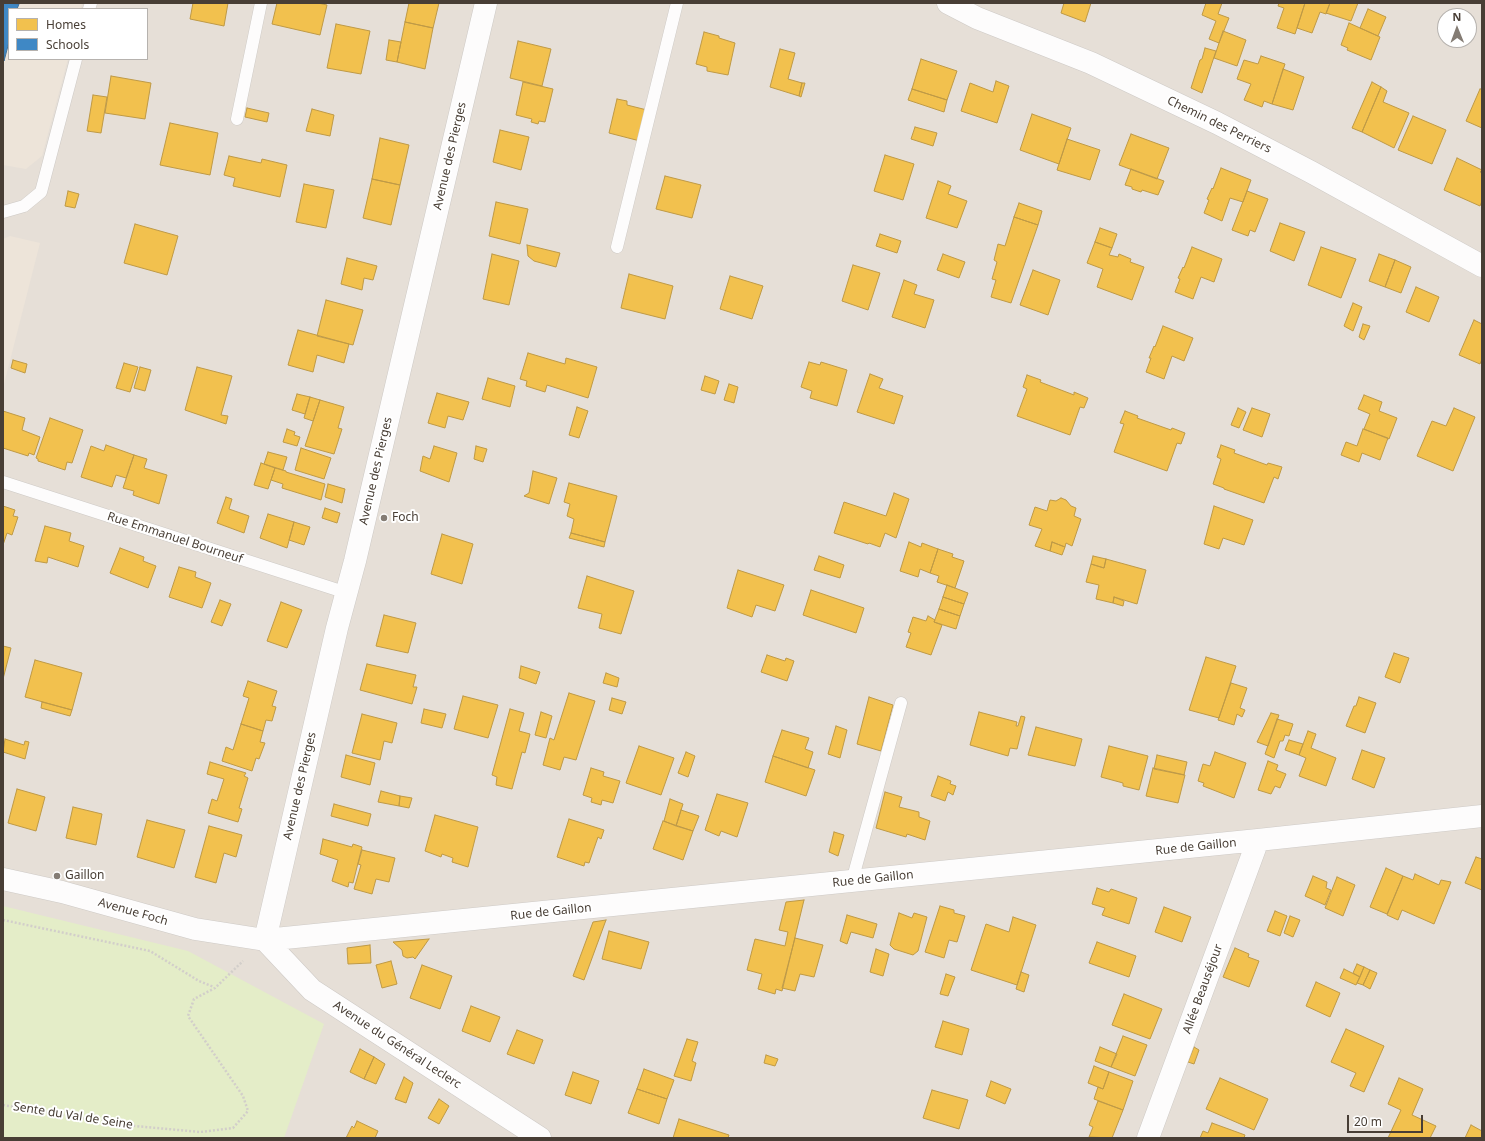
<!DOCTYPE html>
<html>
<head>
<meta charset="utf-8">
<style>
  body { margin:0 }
  #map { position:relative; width:1485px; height:1141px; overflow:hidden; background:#f2eeea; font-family:"Noto Sans",sans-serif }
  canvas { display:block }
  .frame { position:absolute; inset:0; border:4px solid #483e35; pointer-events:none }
  .legend { position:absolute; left:8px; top:8px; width:140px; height:52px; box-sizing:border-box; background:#fff; border:1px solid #b6b2ae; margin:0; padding:5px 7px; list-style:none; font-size:12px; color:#483e35 }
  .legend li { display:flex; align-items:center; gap:8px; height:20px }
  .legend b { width:20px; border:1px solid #b6b2ae }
  .north { position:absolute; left:1437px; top:8px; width:40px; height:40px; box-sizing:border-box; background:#fff; border:1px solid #b6b2ae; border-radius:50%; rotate:359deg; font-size:11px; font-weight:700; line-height:16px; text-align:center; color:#483e35 }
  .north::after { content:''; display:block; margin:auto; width:14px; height:18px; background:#847c74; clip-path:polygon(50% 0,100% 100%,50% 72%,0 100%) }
  .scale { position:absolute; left:1347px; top:1115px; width:76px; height:18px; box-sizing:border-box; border:2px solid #483e35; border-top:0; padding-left:5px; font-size:12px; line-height:14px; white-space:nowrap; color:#483e35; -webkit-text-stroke:3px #fff; paint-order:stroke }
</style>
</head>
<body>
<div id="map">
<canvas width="1485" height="1141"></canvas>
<div class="frame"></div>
<ul class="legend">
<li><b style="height:11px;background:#f2c14e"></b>Homes</li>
<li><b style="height:11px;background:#3f88c5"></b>Schools</li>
</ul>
<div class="north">N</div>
<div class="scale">20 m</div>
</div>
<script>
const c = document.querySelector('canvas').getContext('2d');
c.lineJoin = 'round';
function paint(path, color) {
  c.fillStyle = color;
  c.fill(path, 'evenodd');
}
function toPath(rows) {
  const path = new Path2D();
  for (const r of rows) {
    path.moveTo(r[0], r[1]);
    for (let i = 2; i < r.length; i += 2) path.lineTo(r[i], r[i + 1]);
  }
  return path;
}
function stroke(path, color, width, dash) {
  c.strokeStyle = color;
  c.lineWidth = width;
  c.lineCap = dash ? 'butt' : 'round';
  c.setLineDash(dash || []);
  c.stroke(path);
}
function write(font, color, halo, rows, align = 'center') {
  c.font = font + ' "Noto Sans",sans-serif';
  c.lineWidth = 4;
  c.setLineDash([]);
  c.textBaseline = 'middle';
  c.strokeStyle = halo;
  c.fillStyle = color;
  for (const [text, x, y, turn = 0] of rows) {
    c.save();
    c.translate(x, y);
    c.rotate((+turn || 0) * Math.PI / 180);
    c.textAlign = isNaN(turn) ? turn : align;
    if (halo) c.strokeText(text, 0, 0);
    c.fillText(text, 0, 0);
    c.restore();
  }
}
paint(toPath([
  [3,3,1482,3,1482,1138,3,1138],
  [9,9,147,9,147,59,9,59],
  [1445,16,1469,16,1469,40,1445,40]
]), '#e6dfd7');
paint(toPath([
  [3,3,82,3,81,9,9,9,9,59,68,59,42,156,26,169,3,165],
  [10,236,40,243,3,388,3,239]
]), '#ede4d9');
paint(toPath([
  [3,906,188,951,324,1024,284,1138,3,1138]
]), '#e4edc8');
const homes = toPath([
  [193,3,228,3,224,26,190,19,193,3],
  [277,3,318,3,327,5,320,35,272,24,277,3],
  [409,3,439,3,433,28,405,22,409,3],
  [1064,3,1091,3,1085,22,1061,13,1064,3],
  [1206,3,1222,3,1218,14,1229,18,1219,43,1209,39,1216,21,1202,15,1206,3],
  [1279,3,1305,3,1295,34,1277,28,1284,8,1278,6,1279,3],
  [1305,3,1330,3,1326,14,1320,12,1312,33,1297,28,1305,3],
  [1330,3,1358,3,1351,21,1326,13,1330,3],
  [1368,9,1386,17,1378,36,1360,28,1368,9],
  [405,22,433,28,425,69,397,62,405,22],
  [1349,23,1380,37,1371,60,1347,50,1348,48,1341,45,1349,23],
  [336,24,370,31,361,74,327,68,336,24],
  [1223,31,1246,40,1237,66,1214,58,1223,31],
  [704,32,719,36,719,38,735,43,728,75,707,71,707,67,696,64,704,32],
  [389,40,401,42,397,62,386,60,389,40],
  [518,41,551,49,542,86,510,78,518,41],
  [1205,48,1216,51,1202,93,1191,88,1200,60,1202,59,1205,48],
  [780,49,795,53,788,79,802,83,799,96,770,87,780,49],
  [1261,56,1285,64,1272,104,1264,101,1262,107,1244,100,1251,84,1237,79,1244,60,1258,64,1261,56],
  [921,59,957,71,947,100,912,89,921,59],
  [1283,69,1304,77,1293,110,1272,104,1283,69],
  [111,76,151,83,145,119,105,113,111,76],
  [996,81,1009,86,997,123,961,111,970,83,993,92,996,81],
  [523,82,553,89,545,122,539,121,538,124,531,122,532,119,516,115,523,82],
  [1372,82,1381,87,1362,132,1352,128,1372,82],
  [802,83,805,83,801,97,799,96,802,83],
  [1381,87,1387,91,1383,102,1409,113,1394,148,1362,132,1381,87],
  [912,89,947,100,944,112,908,100,912,89],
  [1480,89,1482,89,1482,128,1466,121,1480,89],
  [93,95,107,97,101,133,87,131,93,95],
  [617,99,627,101,627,105,647,110,640,141,609,133,617,99],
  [247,108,269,113,267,122,245,117,247,108],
  [312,109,334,115,330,136,306,131,312,109],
  [1032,114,1071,128,1059,164,1020,150,1032,114],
  [1413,116,1446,130,1432,164,1398,150,1413,116],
  [170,123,218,133,210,175,160,165,170,123],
  [915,127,937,133,933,146,911,139,915,127],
  [500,130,529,137,521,170,493,162,500,130],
  [1131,134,1169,148,1157,179,1119,165,1131,134],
  [380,138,409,145,400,185,372,179,380,138],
  [1067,139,1100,150,1090,180,1057,170,1067,139],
  [885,155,914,164,903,200,874,191,885,155],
  [229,156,261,163,262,159,287,165,280,197,233,186,235,178,224,175,229,156],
  [1457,158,1482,170,1480,172,1482,173,1482,201,1480,206,1444,190,1457,158],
  [1221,168,1251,180,1243,202,1230,198,1222,221,1204,213,1209,200,1207,199,1212,188,1213,189,1221,168],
  [1131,169,1164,181,1158,195,1142,190,1141,192,1132,189,1132,187,1125,185,1131,169],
  [665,176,701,185,692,218,656,209,665,176],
  [372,179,400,185,391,225,363,218,372,179],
  [938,181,951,186,948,194,967,201,957,228,926,218,938,181],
  [304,184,334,190,326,228,296,222,304,184],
  [68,191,79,194,75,208,65,206,68,191],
  [1247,191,1268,199,1255,232,1250,230,1248,236,1232,230,1247,191],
  [496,202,528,209,520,244,489,236,496,202],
  [1019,203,1042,211,1038,225,1014,217,1019,203],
  [1014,217,1038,225,1011,303,991,297,996,280,992,279,997,262,994,260,998,244,1005,246,1014,217],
  [1280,223,1305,232,1294,261,1270,251,1280,223],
  [135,224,178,236,167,275,124,263,135,224],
  [1100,228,1117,234,1112,248,1095,242,1100,228],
  [880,234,901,241,897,253,876,246,880,234],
  [1095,242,1112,248,1109,255,1118,257,1119,254,1131,259,1130,262,1144,267,1132,300,1097,287,1103,269,1087,263,1095,242],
  [527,245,560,253,556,267,534,261,528,256,527,245],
  [1192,247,1222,259,1214,282,1201,277,1193,299,1175,292,1180,279,1178,278,1183,267,1184,268,1192,247],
  [1321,247,1356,259,1341,298,1308,285,1321,247],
  [492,254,519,261,509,305,483,299,492,254],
  [943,254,965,262,959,278,937,270,943,254],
  [1379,254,1395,260,1385,287,1369,281,1379,254],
  [347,258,377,266,373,280,364,278,362,290,341,284,347,258],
  [1395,260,1411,267,1401,293,1385,287,1395,260],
  [853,265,880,273,868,310,842,301,853,265],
  [1033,270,1060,280,1048,315,1020,305,1033,270],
  [629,274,673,286,665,319,621,308,629,274],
  [730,276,763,286,752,319,720,309,730,276],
  [904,280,917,285,914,294,934,300,925,328,892,317,904,280],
  [1416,287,1439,297,1429,322,1406,312,1416,287],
  [326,300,363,310,353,345,317,336,326,300],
  [1353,303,1362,307,1353,331,1344,326,1353,303],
  [1474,320,1482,324,1482,359,1480,364,1459,355,1474,320],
  [1363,324,1370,326,1364,340,1359,337,1363,324],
  [1163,326,1193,338,1184,361,1172,356,1164,379,1146,372,1151,358,1149,358,1154,346,1155,347,1163,326],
  [298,330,349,344,344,363,317,355,313,372,288,365,298,330],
  [528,353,565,364,566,358,597,367,588,398,547,385,545,392,526,386,527,381,520,379,528,353],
  [13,360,27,364,25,373,11,368,13,360],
  [809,362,820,365,821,362,847,370,837,406,810,398,812,391,801,387,809,362],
  [124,363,138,367,130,392,116,388,124,363],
  [140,367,151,370,145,391,134,388,140,367],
  [197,367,232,376,221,415,228,416,226,424,185,410,197,367],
  [870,374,883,379,879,388,903,396,894,424,857,412,870,374],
  [1027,375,1041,380,1040,382,1074,395,1074,392,1088,398,1084,408,1080,407,1070,435,1017,416,1027,389,1023,387,1027,375],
  [705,376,719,381,715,394,701,390,705,376],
  [488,378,515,386,510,407,482,399,488,378],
  [729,384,738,387,734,403,724,400,729,384],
  [437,393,469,402,463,420,448,416,445,428,428,423,437,393],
  [297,394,310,397,305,414,292,410,297,394],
  [1364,395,1382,402,1379,411,1397,418,1389,439,1364,429,1370,414,1358,409,1364,395],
  [310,397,320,400,313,421,304,418,310,397],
  [320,400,344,407,338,428,342,429,334,454,305,446,320,400],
  [577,407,588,411,579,438,569,435,577,407],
  [1238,408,1246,412,1239,428,1231,425,1238,408],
  [1252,408,1270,414,1262,437,1243,430,1252,408],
  [1454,408,1475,417,1453,471,1417,456,1432,421,1446,426,1454,408],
  [3,411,25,418,22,430,40,437,34,455,29,453,28,456,3,448,3,411],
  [1125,411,1138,416,1137,418,1171,430,1172,428,1185,433,1181,444,1177,443,1167,471,1114,452,1124,424,1120,423,1125,411],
  [50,418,83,430,72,463,67,462,65,470,38,461,38,459,36,458,50,418],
  [287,429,295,432,294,435,300,437,297,446,283,442,287,429],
  [1363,429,1388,438,1380,460,1362,453,1359,462,1341,455,1346,442,1357,446,1363,429],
  [106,445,134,455,126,478,116,475,112,487,81,477,91,446,104,451,106,445],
  [1221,445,1235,450,1234,453,1267,465,1268,463,1282,467,1278,479,1274,477,1264,503,1224,489,1224,488,1213,484,1221,459,1217,457,1221,445],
  [434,446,457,453,449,482,420,471,423,456,430,459,434,446],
  [476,446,487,449,483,462,474,459,476,446],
  [301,448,331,458,324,479,295,470,301,448],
  [268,452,287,457,283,470,264,464,268,452],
  [134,455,147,459,144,468,167,475,159,504,133,495,134,491,123,488,134,455],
  [261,463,275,468,268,489,254,485,261,463],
  [275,468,286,471,286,472,325,484,321,500,282,488,283,484,271,480,275,468],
  [533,471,557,478,549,504,524,496,529,493,533,471],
  [569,483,617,496,605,542,571,533,574,519,567,516,570,504,564,502,569,483],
  [328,484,345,489,342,503,325,497,328,484],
  [894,493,909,499,896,538,885,533,880,547,869,543,868,544,834,533,844,502,886,516,894,493],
  [226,497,232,499,229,509,249,516,244,533,217,523,226,497],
  [1061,498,1066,500,1071,506,1076,508,1074,516,1081,519,1072,546,1066,543,1065,547,1052,542,1050,551,1035,546,1042,529,1029,525,1035,507,1047,511,1050,500,1056,501,1061,498],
  [3,506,15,510,13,516,18,517,12,535,7,533,3,545,3,506],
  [1214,506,1253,520,1244,545,1223,538,1219,549,1204,544,1214,506],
  [325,508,340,513,337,523,322,518,325,508],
  [268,514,294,522,287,548,260,538,268,514],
  [294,522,310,527,304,545,289,540,294,522],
  [45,526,71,533,69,541,84,546,78,567,48,557,47,563,35,561,45,526],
  [571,533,605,542,604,547,569,538,571,533],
  [442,534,473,544,462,584,431,574,442,534],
  [909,542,921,547,922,543,938,549,930,573,920,569,918,577,900,571,909,542],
  [1052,542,1065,547,1062,555,1050,551,1052,542],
  [120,548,144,557,143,561,156,566,148,588,110,573,120,548],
  [938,549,953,554,952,557,964,561,955,588,937,582,939,576,930,573,938,549],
  [819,556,844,565,840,578,814,570,819,556],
  [1093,556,1106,559,1104,568,1091,564,1093,556],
  [1106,559,1146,570,1137,604,1114,597,1113,603,1096,599,1099,585,1086,582,1091,564,1104,568,1106,559],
  [179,567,196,572,195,577,211,583,202,608,169,597,179,567],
  [738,570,784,585,775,611,756,605,752,617,727,608,738,570],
  [587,576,634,591,621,634,599,628,602,614,578,608,587,576],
  [947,585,968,593,964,604,943,597,947,585],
  [811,590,864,608,856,633,803,615,811,590],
  [943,597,964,604,960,616,939,609,943,597],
  [1114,597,1124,601,1123,606,1113,603,1114,597],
  [220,600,231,604,222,626,211,622,220,600],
  [281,602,302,610,287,648,267,641,281,602],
  [939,609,960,616,956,629,934,622,939,609],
  [384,615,416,623,408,653,376,646,384,615],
  [928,616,935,620,934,622,942,625,931,655,906,647,911,633,908,632,913,617,926,621,928,616],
  [3,646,11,648,3,679,3,646],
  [1394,653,1409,658,1400,683,1385,677,1394,653],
  [767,655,785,661,786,658,794,661,787,681,761,672,767,655],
  [1206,657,1236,666,1219,718,1189,710,1206,657],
  [35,660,82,673,72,710,25,697,35,660],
  [367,664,416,675,413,687,417,687,412,704,360,690,367,664],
  [521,666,540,672,536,684,519,678,521,666],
  [606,673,619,678,617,687,603,683,606,673],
  [248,681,277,691,272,706,276,707,272,721,266,720,263,731,241,724,249,698,243,696,248,681],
  [1231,683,1247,688,1240,708,1245,710,1242,717,1237,714,1234,725,1218,720,1231,683],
  [569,693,595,701,576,760,564,757,560,770,543,765,550,738,554,740,569,693],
  [463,696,498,705,488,738,454,729,463,696],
  [869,697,893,705,881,751,857,744,869,697],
  [1359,697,1376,703,1365,733,1346,726,1354,706,1356,706,1359,697],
  [612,698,626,702,622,714,609,710,612,698],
  [42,702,72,710,70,716,41,708,42,702],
  [424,709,446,714,442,728,421,723,424,709],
  [510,709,524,713,519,731,530,734,525,753,522,752,512,789,496,785,497,777,492,775,510,709],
  [541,712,552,716,546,738,535,735,541,712],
  [979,712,1017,722,1016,726,1018,726,1021,716,1025,717,1017,749,1010,748,1008,756,970,745,979,712],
  [1271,713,1279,715,1268,746,1257,742,1271,713],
  [362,714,397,723,392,743,384,741,380,760,352,753,362,714],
  [1277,719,1293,724,1289,736,1285,735,1283,741,1280,741,1274,758,1265,754,1277,719],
  [241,724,263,731,260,742,265,743,259,759,256,758,252,771,222,761,226,747,233,750,241,724],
  [836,726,847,730,840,758,828,754,836,726],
  [1036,727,1082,739,1075,766,1028,755,1036,727],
  [782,730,809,738,805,749,813,752,808,768,773,756,782,730],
  [1308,731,1316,734,1311,748,1336,758,1326,786,1299,776,1306,758,1299,755,1308,731],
  [5,739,24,745,25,741,29,742,25,759,3,752,5,739],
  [1289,740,1303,744,1299,755,1285,750,1289,740],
  [639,746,674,758,661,795,626,783,639,746],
  [1109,746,1148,756,1139,790,1123,786,1123,783,1101,777,1109,746],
  [1362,750,1385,758,1374,788,1352,779,1362,750],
  [686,752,695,756,688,777,678,773,686,752],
  [1215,752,1246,763,1234,798,1203,786,1204,783,1198,781,1203,764,1210,766,1215,752],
  [346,755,375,763,370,785,341,777,346,755],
  [1157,755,1187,762,1184,775,1154,769,1157,755],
  [773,756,815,770,806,796,765,782,773,756],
  [1268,761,1278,765,1276,770,1286,774,1280,788,1275,786,1271,794,1258,790,1268,761],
  [210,762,246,773,244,776,248,778,239,808,242,809,238,822,208,813,212,799,217,801,224,779,207,774,210,762],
  [591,768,604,772,603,776,620,781,613,803,602,800,601,805,591,802,592,798,583,795,591,768],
  [1153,768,1185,775,1178,803,1146,796,1153,768],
  [938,776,951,781,950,784,956,786,953,795,948,792,945,801,931,796,938,776],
  [17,789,45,797,36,831,8,823,17,789],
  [381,791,400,796,399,806,378,802,381,791],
  [885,792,902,797,899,807,919,812,919,817,930,821,925,840,907,834,906,837,876,828,885,792],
  [717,794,748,803,737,837,721,831,719,836,705,830,717,794],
  [400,796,412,798,409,808,399,806,400,796],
  [670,799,683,804,676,826,664,821,670,799],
  [334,804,371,814,368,826,331,816,334,804],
  [73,807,102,814,96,845,66,838,73,807],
  [681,810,699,816,693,831,676,826,681,810],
  [435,815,478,827,468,867,452,862,453,858,442,854,441,857,425,851,435,815],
  [569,819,604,830,601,839,598,837,589,863,585,862,584,866,557,857,569,819],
  [147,820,185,830,174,868,137,857,147,820],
  [663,821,693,831,683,860,653,849,663,821],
  [209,826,242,835,236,857,224,853,216,883,195,877,209,826],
  [834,832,844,835,838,856,829,852,834,832],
  [323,839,352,847,353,844,362,847,353,883,349,882,348,887,332,881,338,860,320,854,323,839],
  [362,850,395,858,389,882,376,879,372,894,354,889,361,865,358,864,362,850],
  [1476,857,1482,859,1482,890,1465,883,1476,857],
  [1386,868,1403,876,1387,914,1370,907,1386,868],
  [1415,874,1439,885,1441,880,1451,882,1434,924,1402,910,1398,920,1387,915,1403,876,1413,880,1415,874],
  [1313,876,1327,882,1326,888,1331,890,1325,905,1305,896,1313,876],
  [1337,877,1355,885,1343,916,1325,908,1337,877],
  [1097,888,1109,892,1111,889,1137,898,1129,924,1102,915,1105,908,1092,904,1097,888],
  [804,900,782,991,776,989,775,994,758,989,762,974,747,970,755,939,785,946,788,932,779,930,786,902,804,900],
  [940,906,954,910,954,913,965,916,957,942,949,940,944,958,925,952,940,906],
  [1164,907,1191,917,1182,942,1155,932,1164,907],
  [1275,911,1287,916,1280,936,1267,931,1275,911],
  [899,913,912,918,914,913,927,917,918,951,913,955,894,949,890,945,899,913],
  [847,915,877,924,873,938,851,932,847,944,840,941,847,915],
  [1290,916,1300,920,1293,937,1284,933,1290,916],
  [1013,917,1036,925,1017,985,971,970,986,924,1009,932,1013,917],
  [606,920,584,980,573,976,593,922,606,920],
  [609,931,649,942,641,969,602,959,609,931],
  [795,938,823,945,814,977,800,974,795,991,782,988,795,938],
  [429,939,415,959,413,957,407,958,403,956,402,950,393,942,429,939],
  [1097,942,1136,956,1129,977,1089,963,1097,942],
  [370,945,371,963,348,964,347,948,370,945],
  [1235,948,1249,954,1248,957,1259,961,1249,987,1223,977,1235,948],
  [876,949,889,954,883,976,870,972,876,949],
  [391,961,397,984,382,988,376,965,391,961],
  [1357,964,1364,967,1360,977,1353,973,1357,964],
  [422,965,452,976,440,1009,410,998,422,965],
  [1364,967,1370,970,1363,985,1357,983,1364,967],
  [1344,969,1360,977,1356,985,1340,978,1344,969],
  [1370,970,1377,973,1370,989,1363,985,1370,970],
  [1021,972,1029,975,1024,992,1016,989,1021,972],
  [946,974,955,977,948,996,940,994,946,974],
  [1316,982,1340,993,1330,1017,1306,1006,1316,982],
  [1124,994,1162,1009,1150,1039,1112,1025,1124,994],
  [471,1006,500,1017,490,1042,462,1031,471,1006],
  [943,1021,969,1029,962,1055,935,1047,943,1021],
  [1346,1029,1384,1046,1364,1092,1350,1086,1356,1073,1331,1062,1346,1029],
  [517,1030,543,1040,534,1064,507,1054,517,1030],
  [1123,1036,1147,1045,1135,1076,1111,1067,1123,1036],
  [687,1039,698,1042,692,1061,696,1063,691,1081,674,1076,687,1039],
  [1100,1047,1117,1054,1111,1067,1095,1061,1100,1047],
  [1194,1047,1199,1050,1194,1064,1188,1062,1194,1047],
  [360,1049,374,1057,364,1079,350,1072,360,1049],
  [766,1055,778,1059,775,1066,764,1063,766,1055],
  [374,1057,385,1064,376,1084,364,1079,374,1057],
  [1094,1066,1109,1072,1103,1089,1088,1083,1094,1066],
  [644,1069,674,1080,667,1099,637,1089,644,1069],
  [573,1072,599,1081,591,1104,565,1095,573,1072],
  [1109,1072,1133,1081,1123,1110,1094,1099,1098,1087,1103,1089,1109,1072],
  [404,1077,413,1083,406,1103,395,1099,404,1077],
  [1220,1078,1268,1099,1254,1130,1206,1109,1220,1078],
  [1399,1078,1423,1089,1412,1115,1436,1126,1430,1138,1388,1138,1401,1110,1388,1104,1399,1078],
  [991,1081,1011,1089,1005,1104,986,1096,991,1081],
  [637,1089,667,1099,659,1124,628,1113,637,1089],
  [932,1090,968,1100,959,1129,923,1118,932,1090],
  [439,1099,449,1106,439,1124,428,1118,439,1099],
  [1098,1101,1123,1110,1112,1138,1089,1137,1093,1127,1089,1125,1098,1101],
  [679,1119,729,1135,728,1138,673,1138,679,1119],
  [357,1121,378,1131,375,1138,346,1138,352,1126,354,1128,357,1121],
  [1212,1123,1245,1135,1244,1138,1200,1138,1203,1131,1208,1133,1212,1123],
  [1471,1125,1482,1131,1482,1138,1465,1138,1471,1125]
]);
paint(homes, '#f2c14e');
stroke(homes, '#bf9a46', 1);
const schools = toPath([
  [3,3,19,4,17,9,9,9,9,42,4,61,3,3]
]);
paint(schools, '#3f88c5');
stroke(schools, '#42729a', 1);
const service = toPath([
  [89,9,91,3],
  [237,119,261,3],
  [3,212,24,206,41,192,76,59],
  [617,247,677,3],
  [3,482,347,593],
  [852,881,901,703]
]);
const minor = toPath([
  [948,3,977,18,1091,63,1217,123,1311,172,1482,266],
  [3,879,62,892,195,929,265,940,1258,840,1482,816],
  [265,940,337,628,355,561,486,3],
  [265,940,312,990,540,1138],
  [1148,1138,1258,840]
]);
stroke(service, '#cecac6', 13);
stroke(minor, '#cecac6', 23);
stroke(toPath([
  [3,920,150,951,199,981,214,987],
  [3,1105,124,1125,200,1132,233,1128,248,1111,243,1096,188,1016,194,999,215,988,243,961]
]), '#d2ceca', 2.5, [2, 2]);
stroke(service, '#fdfcfc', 12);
stroke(minor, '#fdfcfc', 22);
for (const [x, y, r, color] of [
  [384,518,4,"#847c74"],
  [57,876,4,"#847c74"]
]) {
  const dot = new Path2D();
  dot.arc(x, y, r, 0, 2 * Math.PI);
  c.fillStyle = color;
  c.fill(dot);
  stroke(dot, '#fff', 1.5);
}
write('12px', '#483e35', '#fff', [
  ["Chemin des Perriers",1219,125,26],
  ["Avenue des Pierges",450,156,-77],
  ["Avenue des Pierges",376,471,-77],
  ["Rue Emmanuel Bourneuf",175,538,18],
  ["Avenue des Pierges",300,786,-77],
  ["Rue de Gaillon",1196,847,-6],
  ["Rue de Gaillon",873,879,-6],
  ["Avenue Foch",133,912,16],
  ["Rue de Gaillon",551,912,-6],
  ["Allée Beauséjour",1203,989,-70],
  ["Avenue du Général Leclerc",397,1045,33],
  ["Sente du Val de Seine",73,1116,9]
]);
write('12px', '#483e35', '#fff', [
  ["Foch",392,518],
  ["Gaillon",65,876]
], 'left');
</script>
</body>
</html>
